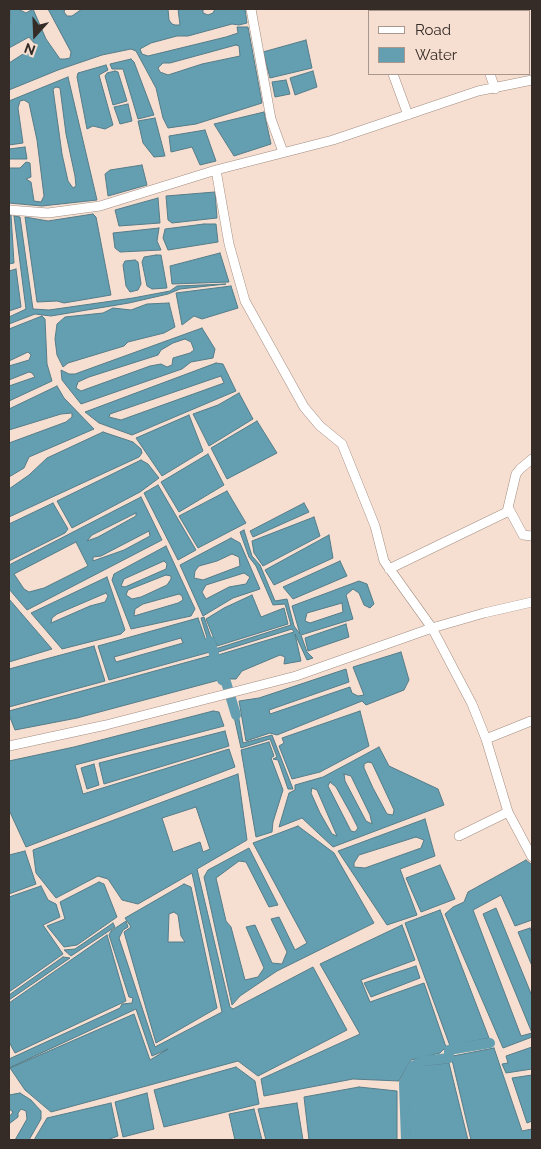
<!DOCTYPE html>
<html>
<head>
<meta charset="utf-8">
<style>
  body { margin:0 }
  #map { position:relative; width:541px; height:1149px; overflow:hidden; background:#f6dfd1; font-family:Raleway,sans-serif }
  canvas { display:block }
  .frame { position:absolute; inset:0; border:10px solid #352c27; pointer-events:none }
  .legend { position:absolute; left:368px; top:10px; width:162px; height:65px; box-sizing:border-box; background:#f6dfd1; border:1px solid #a9978d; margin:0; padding:6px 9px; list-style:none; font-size:15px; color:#352c27 }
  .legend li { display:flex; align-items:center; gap:10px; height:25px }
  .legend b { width:25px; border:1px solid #a9978d }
  .north { position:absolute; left:10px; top:10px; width:50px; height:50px; -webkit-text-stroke:4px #f6dfd1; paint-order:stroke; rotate:200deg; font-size:14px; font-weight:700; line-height:20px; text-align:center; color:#352c27 }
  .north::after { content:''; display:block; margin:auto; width:18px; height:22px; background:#352c27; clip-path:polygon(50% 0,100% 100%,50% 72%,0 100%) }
</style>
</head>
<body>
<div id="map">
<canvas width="541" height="1149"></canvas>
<div class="frame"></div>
<ul class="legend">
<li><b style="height:6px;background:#fff"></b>Road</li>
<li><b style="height:14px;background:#639eb1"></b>Water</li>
</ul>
<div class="north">N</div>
</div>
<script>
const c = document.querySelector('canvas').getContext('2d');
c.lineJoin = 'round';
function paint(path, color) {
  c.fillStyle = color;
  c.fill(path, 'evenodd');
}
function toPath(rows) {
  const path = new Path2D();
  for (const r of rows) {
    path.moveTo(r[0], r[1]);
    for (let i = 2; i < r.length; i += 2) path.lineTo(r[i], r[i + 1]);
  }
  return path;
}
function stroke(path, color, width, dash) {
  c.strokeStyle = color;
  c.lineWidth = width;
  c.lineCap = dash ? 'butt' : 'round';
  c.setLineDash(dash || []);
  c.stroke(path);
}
const water = toPath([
  [10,9,18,9,26,13,33,9,46,39,60,59,65,59,70,58,71,52,48,9,65,9,64,12,67,16,72,16,82,9,168,9,169,20,172,24,175,25,180,25,178,9,203,9,203,13,208,15,213,13,215,9,245,9,247,23,239,25,232,24,188,36,177,36,151,43,140,49,142,54,148,56,226,37,238,33,237,27,248,27,262,103,196,124,168,128,163,118,156,88,136,51,131,49,102,55,58,70,9,90,9,63,34,47,35,44,29,37,9,48,10,9],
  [236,45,239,46,240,56,202,64,168,75,160,72,158,68,163,63,170,63,236,45],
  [306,40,312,68,270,78,263,52,306,40],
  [131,59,134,62,154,115,138,119,123,69,112,69,110,64,131,59],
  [106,65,108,70,99,75,113,125,105,129,93,126,87,129,77,77,78,73,106,65],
  [115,71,118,72,127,101,113,105,105,76,107,73,115,71],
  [313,71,317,87,295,95,290,78,313,71],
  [68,77,97,200,42,206,9,203,9,168,20,168,26,162,30,163,31,177,26,179,31,182,34,201,41,202,44,196,37,140,29,103,24,100,20,101,18,108,23,143,9,145,9,101,68,77],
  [56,87,60,88,66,134,75,176,76,186,73,188,68,181,62,154,53,89,56,87],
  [286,80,290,94,275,97,272,82,286,80],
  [128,104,132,121,120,124,114,107,128,104],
  [264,112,271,144,234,156,214,124,264,112],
  [155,118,165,156,154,157,143,143,138,121,155,118],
  [205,130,216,161,200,165,192,147,171,152,169,136,205,130],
  [25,147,27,159,9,159,9,149,25,147],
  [142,165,147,185,108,196,105,174,110,170,142,165],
  [215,192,217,218,172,223,168,220,166,196,215,192],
  [158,198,160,223,119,226,115,210,158,198],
  [93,214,96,217,111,295,64,303,57,301,37,302,25,217,48,221,93,214],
  [11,215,14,263,9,264,9,216,11,215],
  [14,216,20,217,33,309,49,310,133,298,170,291,177,286,226,284,180,289,168,294,129,303,51,316,35,314,9,324,9,317,26,309,14,216],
  [204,224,216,224,218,242,168,250,163,238,165,229,204,224],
  [159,228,157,241,161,250,120,252,115,248,113,233,159,228],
  [220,253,229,282,172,284,170,266,220,253],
  [156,255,161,255,167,288,152,289,147,286,142,262,144,257,156,255],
  [135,260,138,262,141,284,138,290,130,292,126,286,123,265,125,261,135,260],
  [16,269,21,307,9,311,9,271,16,269],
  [231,286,238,308,202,319,194,316,182,325,176,293,231,286],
  [169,303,175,327,164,333,128,342,124,346,68,363,63,367,57,355,55,339,57,324,65,317,103,313,113,308,131,310,147,304,169,303],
  [42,316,45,319,47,364,52,381,9,401,9,386,35,377,32,373,29,372,9,380,9,366,29,360,31,355,28,352,9,361,9,329,42,316],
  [202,328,215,349,213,358,191,362,182,369,81,404,62,380,61,370,69,374,75,374,202,328],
  [185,339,191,342,194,350,190,353,173,358,172,365,167,367,161,364,150,366,81,391,76,388,78,382,89,377,158,355,161,350,173,343,185,339],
  [216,363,223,364,236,391,132,435,99,423,85,412,216,363],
  [221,376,224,383,121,420,109,417,110,414,221,376],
  [57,386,64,398,94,429,29,457,24,468,9,477,9,443,66,422,72,417,72,413,61,414,9,430,9,409,57,386],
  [239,393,253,419,209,446,193,414,218,405,239,393],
  [189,415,203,451,162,476,136,438,189,415],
  [257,421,277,453,227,479,211,448,257,421],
  [103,432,133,442,141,449,142,453,139,457,9,517,9,489,29,475,47,458,103,432],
  [208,454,224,485,179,512,161,482,208,454],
  [141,460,148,464,159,478,140,492,72,528,57,501,141,460],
  [158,485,196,550,178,560,144,493,158,485],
  [227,491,246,523,198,548,179,516,227,491],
  [141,497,162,540,27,610,9,589,9,565,141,497],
  [136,513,136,516,98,537,87,541,92,535,136,513],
  [149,531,150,536,124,550,93,561,93,557,101,556,149,531],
  [76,542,88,566,44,588,29,592,24,589,14,574,76,542],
  [53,503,68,529,65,533,9,561,9,524,53,503],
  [304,503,309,512,253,537,250,531,304,503],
  [314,517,320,536,263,566,254,553,252,541,314,517],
  [244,530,252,556,260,565,275,601,287,599,294,626,300,634,292,606,359,581,367,584,374,604,370,608,364,605,359,593,353,589,346,595,353,619,301,635,307,652,313,658,307,660,295,634,301,661,284,664,285,657,280,655,242,671,236,679,226,679,218,655,294,632,292,629,212,654,201,618,204,617,215,649,291,625,285,604,273,605,256,566,249,557,240,532,244,530],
  [342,603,343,612,310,623,305,621,307,613,342,603],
  [329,535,333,558,274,585,265,570,329,535],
  [231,538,240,543,260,589,233,598,203,616,180,565,231,538],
  [232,554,239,557,240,566,203,580,194,578,195,571,199,566,217,561,232,554],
  [244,573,250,577,246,584,229,587,206,599,202,592,206,585,244,573],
  [166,546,195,609,191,616,131,629,112,580,114,574,166,546],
  [164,561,167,564,166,569,125,587,121,586,124,579,164,561],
  [166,575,171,576,171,579,167,585,141,597,132,599,126,595,128,590,166,575],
  [179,594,182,596,183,600,178,603,134,616,135,609,143,604,179,594],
  [340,561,347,576,293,599,283,587,340,561],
  [107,577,125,630,121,634,62,649,31,613,107,577],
  [106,593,108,596,105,602,90,606,51,623,52,618,57,614,106,593],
  [252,595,261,617,284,608,288,624,217,646,206,619,224,608,252,595],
  [9,599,52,649,9,662,9,599],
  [198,618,210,652,109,680,98,646,198,618],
  [181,638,183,643,116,662,114,657,181,638],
  [346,624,349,637,308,651,305,638,346,624],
  [94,646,105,681,9,707,9,669,94,646],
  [401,652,409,680,404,690,366,705,362,701,277,735,270,733,246,741,239,701,259,698,346,669,349,682,269,710,270,714,350,687,352,693,358,696,364,695,353,667,401,652],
  [213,655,219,680,77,718,15,730,9,715,9,711,213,655],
  [236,702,243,743,272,735,293,789,288,789,278,760,273,759,277,757,270,739,241,748,231,703,236,702],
  [213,711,219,712,224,726,75,765,83,794,229,749,235,767,26,847,9,810,9,761,74,747,213,711],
  [360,711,369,746,320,772,292,779,279,746,284,743,282,738,360,711],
  [225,731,229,746,104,784,99,763,225,731],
  [269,742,274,756,271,758,283,790,273,822,272,832,256,837,241,750,269,742],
  [379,747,389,766,438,789,444,805,333,847,302,818,279,827,289,793,295,790,295,785,323,777,379,747],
  [368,762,372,763,394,810,393,815,387,814,373,788,364,768,364,764,368,762],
  [344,774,351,776,370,815,372,824,366,821,345,781,344,774],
  [330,782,336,787,351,814,358,828,355,832,351,831,328,786,330,782],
  [312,788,317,790,337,836,332,834,320,813,311,793,312,788],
  [94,764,99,785,87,789,81,768,94,764],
  [238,774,247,840,197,869,230,1007,233,1009,313,967,347,1030,258,1076,238,1061,51,1112,25,1090,10,1068,134,1014,150,1060,168,1049,152,1056,136,1009,9,1068,9,1059,120,1008,122,1004,132,1003,133,998,129,997,109,935,111,931,126,921,128,927,123,930,119,938,155,1047,222,1012,192,873,138,904,122,900,108,879,98,876,56,898,36,873,33,850,238,774],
  [196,807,210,849,203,852,200,842,173,852,162,818,196,807],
  [425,819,435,856,400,869,417,915,387,925,338,851,425,819],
  [416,837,424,840,421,848,365,868,354,867,354,863,359,855,416,837],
  [298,826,334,853,374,923,277,971,240,996,232,1005,204,877,208,870,249,848,278,905,269,907,246,862,239,861,216,878,226,921,231,927,245,980,258,977,264,968,246,927,255,925,272,963,282,964,287,952,271,919,279,917,295,950,307,943,253,843,298,826],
  [25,851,36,884,9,894,9,855,25,851],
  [526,860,532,865,532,920,515,926,501,895,473,910,521,1036,532,1033,483,914,496,908,532,996,532,1037,503,1048,445,914,453,907,464,902,468,892,526,860],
  [440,865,455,899,421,912,406,878,440,865],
  [99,882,104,884,117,917,77,945,64,947,47,926,65,919,60,902,99,882],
  [184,884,191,887,217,1008,156,1043,124,932,131,927,125,918,184,884],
  [174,912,178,915,181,936,185,942,168,942,169,914,174,912],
  [41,886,48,900,56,904,60,917,43,925,63,954,9,992,9,897,41,886],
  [440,910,489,1038,450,1046,405,923,440,910],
  [113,923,115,927,71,956,64,950,75,949,113,923],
  [402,925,415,960,361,980,370,1002,424,983,446,1047,440,1053,411,1060,399,1081,353,1079,264,1096,261,1079,360,1034,320,964,402,925],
  [530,928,532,934,532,966,518,932,530,928],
  [107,935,126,1001,15,1053,9,1042,9,1003,107,935],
  [63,957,70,958,9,1000,9,995,63,957],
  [416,966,420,978,371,997,364,983,416,966],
  [532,1047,532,1069,506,1073,502,1064,508,1063,506,1056,532,1047],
  [494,1048,522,1131,532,1129,532,1140,471,1140,452,1060,453,1056,494,1048],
  [449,1063,468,1140,410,1140,408,1084,417,1066,449,1063],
  [236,1067,255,1081,259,1104,164,1127,154,1090,236,1067],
  [532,1075,532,1121,527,1123,512,1078,532,1075],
  [359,1087,397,1091,397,1140,309,1140,304,1097,359,1087],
  [20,1093,31,1100,41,1111,41,1119,29,1140,15,1140,27,1119,26,1111,21,1109,18,1113,18,1117,9,1124,9,1117,13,1112,9,1109,9,1095,20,1093],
  [147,1093,154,1129,123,1137,115,1102,147,1093],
  [111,1103,118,1136,107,1140,34,1140,47,1118,111,1103],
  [297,1103,303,1140,266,1140,258,1109,297,1103],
  [254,1109,262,1140,235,1140,229,1114,254,1109]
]);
paint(water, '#639eb1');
stroke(water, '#557c88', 1);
stroke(toPath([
  [210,641,222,680,226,682,236,715],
  [406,1140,404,1083,413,1066,422,1061,449,1058,449,1050,490,1043]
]), '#639eb1', 10);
const minor = toPath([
  [251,9,271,119,283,152],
  [466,9,467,11],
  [393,74,408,115],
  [490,74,495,89],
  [216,170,333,140,478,91,532,80],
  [9,210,48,213,100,206,216,170,229,244,245,301,304,407,320,426,342,444,375,526,384,561,432,628,472,704,486,739,508,812,532,857],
  [509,509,523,535,532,536],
  [389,569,507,512,516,474,520,469,532,459],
  [486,739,531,721],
  [9,746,106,725,296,676,432,628,484,613,532,602],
  [459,836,508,812]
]);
stroke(minor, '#a38d81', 10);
stroke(minor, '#fff', 9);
</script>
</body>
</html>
